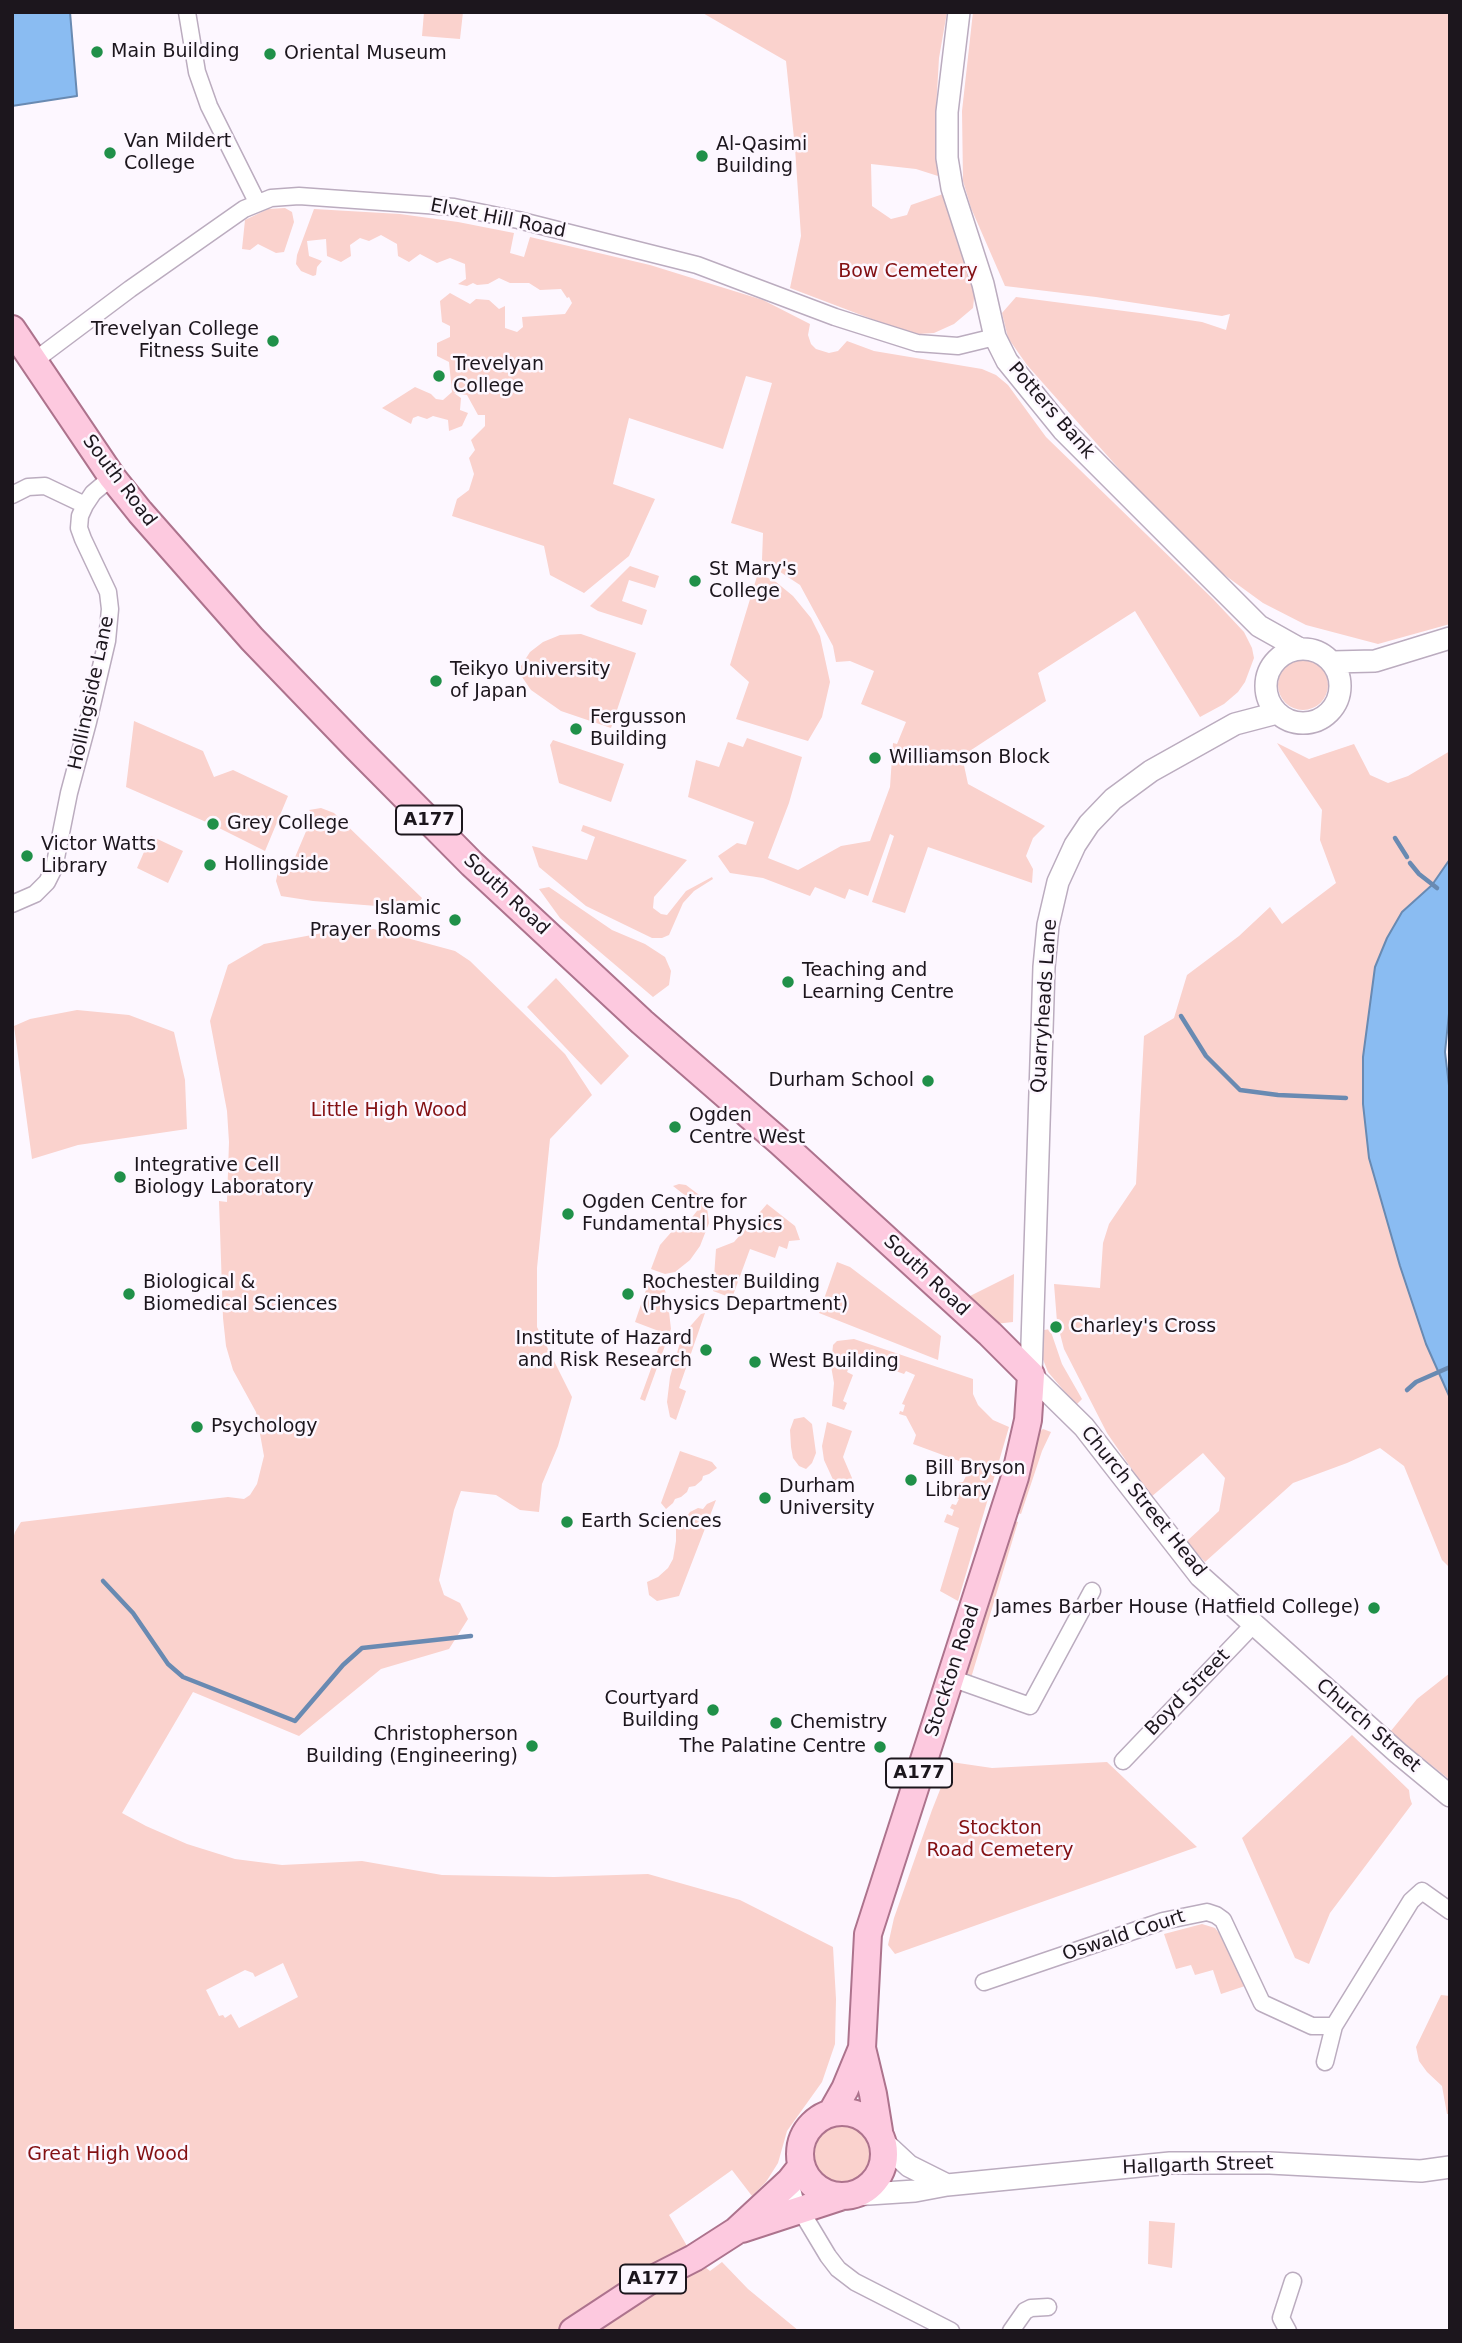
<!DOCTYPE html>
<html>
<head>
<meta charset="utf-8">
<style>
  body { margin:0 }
  #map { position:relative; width:1462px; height:2343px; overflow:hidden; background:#fdf7ff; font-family:"DejaVu Sans",sans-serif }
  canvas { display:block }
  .frame { position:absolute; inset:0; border:14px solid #1c161d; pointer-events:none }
</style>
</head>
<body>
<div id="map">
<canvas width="1462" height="2343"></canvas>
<div class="frame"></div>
</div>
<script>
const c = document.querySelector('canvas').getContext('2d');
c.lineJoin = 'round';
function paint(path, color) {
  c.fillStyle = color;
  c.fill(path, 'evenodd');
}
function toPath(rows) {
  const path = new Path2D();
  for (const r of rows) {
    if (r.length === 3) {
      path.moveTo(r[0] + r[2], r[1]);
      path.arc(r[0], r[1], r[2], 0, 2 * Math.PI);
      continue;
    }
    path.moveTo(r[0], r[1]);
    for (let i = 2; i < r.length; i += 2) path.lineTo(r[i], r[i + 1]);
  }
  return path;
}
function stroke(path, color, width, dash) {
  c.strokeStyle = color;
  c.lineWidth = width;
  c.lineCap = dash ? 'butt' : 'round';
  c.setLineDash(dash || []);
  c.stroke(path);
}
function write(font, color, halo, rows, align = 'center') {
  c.font = font + ' "DejaVu Sans",sans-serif';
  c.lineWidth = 5;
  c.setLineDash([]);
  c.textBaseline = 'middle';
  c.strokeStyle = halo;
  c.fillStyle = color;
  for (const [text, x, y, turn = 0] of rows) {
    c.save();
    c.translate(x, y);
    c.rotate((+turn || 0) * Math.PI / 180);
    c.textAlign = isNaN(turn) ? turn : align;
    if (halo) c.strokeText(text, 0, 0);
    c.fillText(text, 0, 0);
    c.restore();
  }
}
paint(toPath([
  [424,12,463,12,460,39,422,36],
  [701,12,947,12,939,58,935,127,938,176,916,169,871,164,872,206,891,219,907,215,911,205,943,194,958,245,975,289,973,308,954,324,934,333,918,334,898,329,790,288,801,236,795,148,786,61],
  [973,12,1450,12,1450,624,1378,644,1306,625,1263,603,1215,568,1174,531,1027,365,1008,338,1002,313,1016,297,1155,315,1202,322,1226,330,1230,314,1222,316,1096,297,1005,286,971,208,963,181,962,111],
  [285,208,292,212,294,222,284,252,276,253,258,244,250,250,242,249,245,220,268,209],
  [314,209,400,214,458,222,514,233,510,253,524,257,530,237,650,265,763,300,810,324,808,335,811,344,816,349,829,353,838,351,847,341,874,351,982,369,996,375,1008,385,1046,437,1213,599,1244,632,1252,648,1254,658,1245,682,1238,692,1224,704,1200,717,1135,611,1038,673,1046,701,962,756,968,784,1045,826,1033,838,1026,856,1033,869,1032,883,928,847,905,913,872,902,894,836,890,834,868,896,849,889,845,899,815,887,810,896,763,878,730,873,718,856,737,843,746,845,754,822,688,797,696,760,719,767,728,742,743,747,747,738,802,757,789,803,768,858,798,870,841,846,870,841,890,787,893,743,897,744,906,722,861,704,874,671,850,661,836,662,833,646,800,585,762,560,763,533,731,523,772,383,746,376,723,449,629,418,613,484,655,499,629,556,584,593,550,575,544,546,452,516,457,499,469,490,474,474,469,458,475,450,471,440,485,426,485,415,478,415,467,395,454,393,461,398,460,410,468,413,462,426,449,431,448,420,433,416,427,419,418,416,413,418,411,424,382,408,415,387,431,394,436,399,443,400,452,392,449,362,437,356,437,343,450,337,450,326,442,322,440,301,450,293,470,304,476,299,489,300,499,309,505,306,505,328,517,332,523,327,522,317,565,314,572,303,569,297,567,298,561,289,540,290,529,283,510,283,499,278,488,284,477,285,473,283,467,286,458,284,466,279,465,264,450,258,437,263,420,254,409,262,398,256,397,244,381,235,369,241,360,238,350,245,351,256,341,262,327,256,326,239,307,241,309,256,322,261,317,267,316,275,313,276,301,271,296,264,297,255],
  [630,566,659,576,655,588,629,580,622,601,647,610,642,625,598,611,590,606],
  [758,573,776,582,793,596,811,618,820,636,830,682,822,717,808,741,736,719,749,682,730,665],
  [581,634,636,653,611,728,561,711,531,690,522,677,521,666,530,652,543,642,560,635],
  [1303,685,25],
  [134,721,203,751,214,777,233,770,288,796,265,851,213,825,126,787],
  [553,740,624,764,611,802,559,783,550,745],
  [1277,743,1309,759,1354,744,1370,775,1388,783,1408,776,1450,751,1450,859,1432,884,1402,912,1375,967,1363,1057,1400,1266,1426,1344,1450,1398,1450,1568,1442,1560,1404,1466,1380,1448,1347,1463,1293,1483,1205,1562,1186,1542,1219,1511,1225,1478,1203,1453,1151,1497,1107,1433,1064,1349,1057,1322,1054,1284,1100,1288,1103,1243,1109,1224,1136,1184,1144,1036,1174,1018,1187,975,1239,936,1270,907,1282,924,1336,883,1320,840,1322,810],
  [321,808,334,813,422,898,415,909,313,901,281,896,276,881,278,872,287,876,313,815,309,810],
  [583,825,687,860,654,897,653,908,661,914,667,915,686,891,712,877,713,879,694,891,683,903,669,935,662,938,652,938,586,906,539,867,532,846,587,860,595,837,581,831],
  [151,836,183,851,168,883,137,868],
  [549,887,612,930,645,944,665,957,671,971,669,985,653,997,560,918,539,889],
  [370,928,455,951,470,961,565,1054,592,1095,550,1139,537,1268,537,1327,572,1397,558,1446,542,1484,539,1512,520,1510,496,1495,461,1491,454,1510,439,1580,444,1595,460,1603,468,1619,449,1649,381,1669,299,1736,193,1692,122,1813,146,1826,187,1844,235,1859,282,1865,362,1861,442,1875,554,1877,648,1874,740,1900,833,1947,836,1999,835,2044,822,2082,787,2131,778,2163,766,2182,752,2196,732,2170,669,2215,694,2258,710,2271,722,2262,748,2289,799,2331,12,2331,12,1543,15,1532,21,1522,228,1497,244,1499,250,1495,257,1484,264,1456,256,1412,233,1370,226,1346,223,1318,219,1201,227,1202,229,1142,227,1111,210,1021,228,965,264,944,333,931],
  [283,1963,298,1997,239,2028,231,2014,225,2018,223,2015,219,2016,206,1990,245,1970,253,1973,255,1977],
  [556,978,629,1056,601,1085,527,1007],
  [77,1010,129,1015,174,1032,185,1080,187,1129,78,1145,32,1159,14,1026,30,1019],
  [679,1184,686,1185,706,1200,709,1223,700,1246,690,1260,675,1272,665,1274,651,1269,660,1245,681,1221,686,1225,700,1207,673,1186],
  [767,1204,795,1226,800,1240,789,1241,787,1249,779,1246,775,1258,750,1249,732,1298,713,1291,716,1249,734,1242],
  [837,1262,850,1267,941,1336,938,1360,819,1313],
  [1014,1274,1013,1322,995,1324,968,1297],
  [649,1281,659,1285,665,1290,668,1303,671,1329,645,1401,640,1399,664,1333,635,1322],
  [705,1313,679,1388,686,1391,676,1420,670,1417,667,1402,670,1377,679,1346,686,1331,701,1314],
  [1050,1329,1062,1364,1082,1399,1076,1405,1048,1372,1042,1357,1044,1330],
  [854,1339,973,1379,973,1394,978,1405,993,1420,1009,1427,958,1601,940,1591,959,1528,944,1522,947,1514,952,1516,954,1510,950,1508,952,1504,956,1505,959,1499,954,1497,956,1492,960,1493,962,1487,958,1485,959,1482,963,1482,966,1476,962,1475,963,1470,968,1471,970,1465,913,1444,916,1435,906,1416,899,1414,900,1411,903,1412,905,1405,902,1404,915,1375,906,1371,904,1374,879,1365,879,1361,855,1353,847,1372,853,1375,843,1401,847,1403,844,1410,832,1406,834,1383,831,1366,833,1345,837,1341],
  [804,1417,812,1424,816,1453,812,1463,806,1469,799,1466,793,1458,791,1447,790,1430,794,1419],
  [827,1422,852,1431,843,1457,852,1478,848,1489,835,1484,824,1460,822,1446],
  [1043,1429,1051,1432,1042,1451,1021,1514,1015,1512,1038,1433],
  [680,1451,712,1462,717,1468,709,1474,703,1476,702,1480,695,1486,689,1487,687,1492,681,1497,675,1499,673,1503,666,1509,661,1503],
  [716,1500,679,1596,657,1601,649,1595,647,1582,658,1577,668,1568,673,1559,676,1541,676,1528,672,1519,681,1516,687,1516,690,1512,698,1508,703,1509,707,1504],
  [1010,1520,1018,1522,971,1678,961,1674],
  [1450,1673,1450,1780,1390,1732,1417,1699],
  [1352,1735,1409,1790,1410,1798,1412,1804,1330,1913,1309,1964,1295,1958,1242,1838],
  [951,1762,992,1768,1107,1762,1197,1847,895,1954,888,1945,894,1918,932,1810],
  [1202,1924,1215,1928,1219,1933,1245,1986,1221,1994,1213,1970,1195,1975,1191,1965,1176,1969,1164,1934],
  [1441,1995,1450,1996,1450,2114,1447,2114,1442,2086,1427,2072,1419,2061,1416,2047],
  [843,2155,34],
  [1149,2221,1175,2223,1172,2268,1148,2264]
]), '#fad2cd');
const water = toPath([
  [12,12,70,12,77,96,12,106,12,12],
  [1450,859,1450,1004,1445,1052,1450,1094,1450,1398,1426,1344,1400,1266,1369,1158,1363,1104,1363,1057,1375,967,1387,938,1402,912,1432,885,1450,859]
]);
paint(water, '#8abcf2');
stroke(water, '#698ab2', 2);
stroke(toPath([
  [1395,838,1407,857],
  [1410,863,1419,874,1437,888],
  [1181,1016,1206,1056,1240,1090,1278,1095,1346,1098],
  [1407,1390,1416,1382,1450,1367],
  [103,1581,133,1613,168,1664,183,1677,295,1721,343,1665,362,1648,471,1636]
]), '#698ab2', 4.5);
const minor = toPath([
  [187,12,197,72,209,106,257,202],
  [34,361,130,289,244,209,271,198,299,196,454,207,518,220,697,265,835,317,917,343,958,346,995,337],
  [12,495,28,487,45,486,85,505],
  [12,904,35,894,47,882,54,868,69,793,88,722,107,641,110,609,108,592,83,539,79,528,80,516,85,505,93,493,112,477],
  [951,1678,1030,1706,1092,1591],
  [1123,1761,1253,1625],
  [984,1982,1163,1921,1207,1912,1216,1915,1223,1920,1262,2003,1312,2026,1334,2026,1411,1901,1422,1891,1450,1911],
  [1325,2062,1334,2026],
  [790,2181,795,2201,828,2256,838,2269,855,2282,951,2331],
  [1011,2331,1025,2311,1031,2308,1048,2307],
  [1288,2331,1281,2318,1293,2281]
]);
const tertiary = toPath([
  [959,12,947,112,947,158,952,188,983,284,995,337,1007,361,1063,430,1259,626,1300,649],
  [1303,686,37],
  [1332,662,1375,661,1450,638],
  [1277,713,1235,724,1151,771,1113,799,1089,824,1075,845,1058,882,1048,925,1044,967,1031,1375,1084,1427,1200,1576,1398,1753,1450,1796],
  [882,2141,909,2166,947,2185],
  [853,2195,915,2191,947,2185,1170,2163,1270,2163,1421,2171,1450,2167]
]);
const primary = toPath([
  [12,329,112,477,140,512,252,639,356,747,472,864,642,1022,780,1142,990,1334,1031,1375,1028,1420,1015,1477,868,1934,862,2048,873,2094,879,2131],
  [842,2154,42],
  [832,2112,845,2089,862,2048],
  [742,2229,840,2197],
  [573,2331,649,2281,694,2258,736,2231,790,2181,801,2167]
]);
stroke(minor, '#bbacbf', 19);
stroke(tertiary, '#bbacbf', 24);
stroke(primary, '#ad738d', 30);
stroke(minor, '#fff', 16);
stroke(tertiary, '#fff', 21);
stroke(primary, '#fdc9df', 26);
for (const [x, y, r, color] of [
  [97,52,7,"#209049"],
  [270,54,7,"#209049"],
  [110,153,7,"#209049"],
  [702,156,7,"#209049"],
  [273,341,7,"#209049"],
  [439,376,7,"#209049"],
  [695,581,7,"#209049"],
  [436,681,7,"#209049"],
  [576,729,7,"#209049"],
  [875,758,7,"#209049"],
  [213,824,7,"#209049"],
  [27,856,7,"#209049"],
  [210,865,7,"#209049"],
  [455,920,7,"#209049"],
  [788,982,7,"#209049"],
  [928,1081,7,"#209049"],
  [675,1127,7,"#209049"],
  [120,1177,7,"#209049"],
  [568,1214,7,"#209049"],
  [129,1294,7,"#209049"],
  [628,1294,7,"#209049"],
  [1056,1327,7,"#209049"],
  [706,1350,7,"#209049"],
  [755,1362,7,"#209049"],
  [197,1427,7,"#209049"],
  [911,1480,7,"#209049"],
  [765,1498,7,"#209049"],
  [567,1522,7,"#209049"],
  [1374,1608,7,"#209049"],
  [713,1710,7,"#209049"],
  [776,1723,7,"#209049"],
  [532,1746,7,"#209049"],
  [880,1747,7,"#209049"]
]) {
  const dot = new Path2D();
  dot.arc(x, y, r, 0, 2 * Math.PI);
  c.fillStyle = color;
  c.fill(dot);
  stroke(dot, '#fdf7ff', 2.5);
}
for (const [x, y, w] of [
  [429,820,66],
  [919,1773,66],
  [653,2279,66]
]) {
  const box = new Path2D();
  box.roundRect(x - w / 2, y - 14.5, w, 29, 5);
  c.fillStyle = '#fdf7ff';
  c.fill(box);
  stroke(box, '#1c161d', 2);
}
write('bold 18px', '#1c161d', null, [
  ["A177",429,820],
  ["A177",919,1773],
  ["A177",653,2279]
]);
write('19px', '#1c161d', '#fdf7ff', [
  ["Main Building",111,52],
  ["Oriental Museum",284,54],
  ["Van Mildert",124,142],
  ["College",124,164],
  ["Al-Qasimi",716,145],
  ["Building",716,167],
  ["Trevelyan College",259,330,"right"],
  ["Fitness Suite",259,352,"right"],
  ["Trevelyan",453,365],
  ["College",453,387],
  ["St Mary's",709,570],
  ["College",709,592],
  ["Teikyo University",450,670],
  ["of Japan",450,692],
  ["Fergusson",590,718],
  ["Building",590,740],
  ["Williamson Block",889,758],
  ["Grey College",227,824],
  ["Victor Watts",41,845],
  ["Library",41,867],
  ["Hollingside",224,865],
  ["Islamic",441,909,"right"],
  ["Prayer Rooms",441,931,"right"],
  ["Teaching and",802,971],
  ["Learning Centre",802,993],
  ["Durham School",914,1081,"right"],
  ["Ogden",689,1116],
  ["Centre West",689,1138],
  ["Integrative Cell",134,1166],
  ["Biology Laboratory",134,1188],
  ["Ogden Centre for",582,1203],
  ["Fundamental Physics",582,1225],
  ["Biological &",143,1283],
  ["Biomedical Sciences",143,1305],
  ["Rochester Building",642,1283],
  ["(Physics Department)",642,1305],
  ["Charley's Cross",1070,1327],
  ["Institute of Hazard",692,1339,"right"],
  ["and Risk Research",692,1361,"right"],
  ["West Building",769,1362],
  ["Psychology",211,1427],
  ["Bill Bryson",925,1469],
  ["Library",925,1491],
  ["Durham",779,1487],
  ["University",779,1509],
  ["Earth Sciences",581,1522],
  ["James Barber House (Hatfield College)",1360,1608,"right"],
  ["Courtyard",699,1699,"right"],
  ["Building",699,1721,"right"],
  ["Chemistry",790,1723],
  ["Christopherson",518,1735,"right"],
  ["Building (Engineering)",518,1757,"right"],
  ["The Palatine Centre",866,1747,"right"]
], 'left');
write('19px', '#1c161d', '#fdf7ff', [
  ["Elvet Hill Road",498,219,11],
  ["Potters Bank",1051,411,49],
  ["South Road",119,481,53],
  ["Hollingside Lane",92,693,-78],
  ["South Road",506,895,43],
  ["Quarryheads Lane",1045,1006,-86],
  ["South Road",926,1276,43],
  ["Church Street Head",1143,1502,51],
  ["Stockton Road",953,1671,-72],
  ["Boyd Street",1188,1693,-46],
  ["Church Street",1368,1726,41],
  ["Oswald Court",1124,1936,-18],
  ["Hallgarth Street",1198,2166,-2]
]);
write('19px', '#831013', '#fdf7ff', [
  ["Bow Cemetery",908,272],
  ["Little High Wood",389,1111],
  ["Stockton",1000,1829],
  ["Road Cemetery",1000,1851],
  ["Great High Wood",108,2155]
]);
</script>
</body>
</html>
